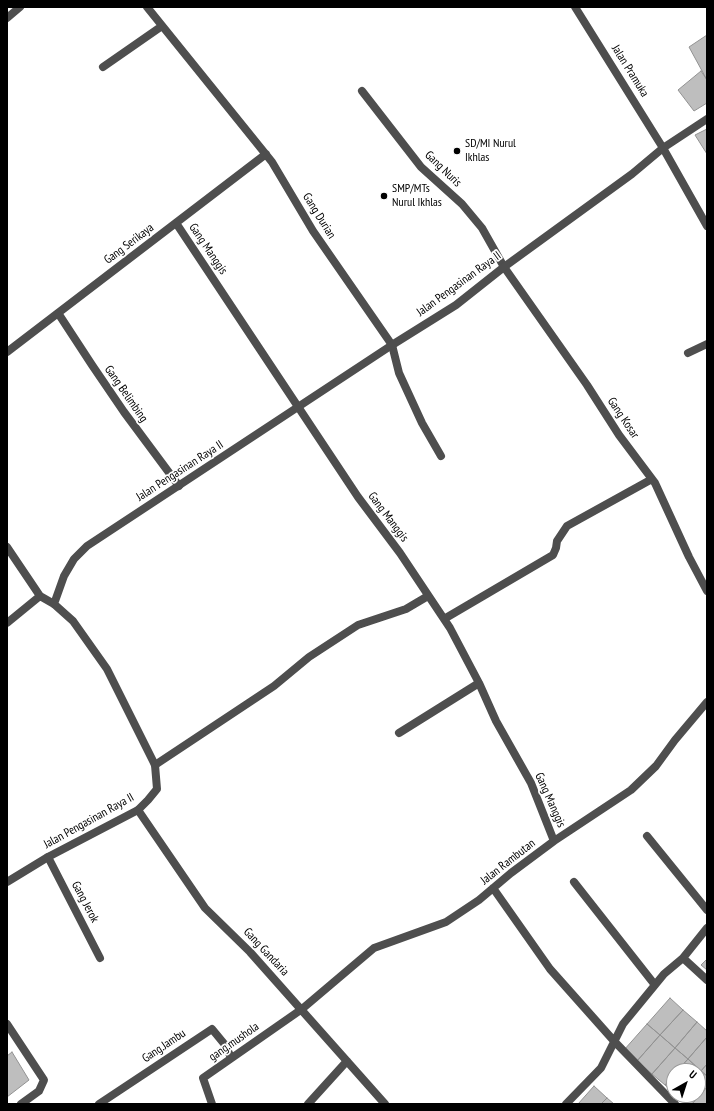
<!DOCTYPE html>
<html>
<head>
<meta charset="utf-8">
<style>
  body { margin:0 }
  #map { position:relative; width:714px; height:1111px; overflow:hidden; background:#fff; font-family:"PT Sans Narrow",sans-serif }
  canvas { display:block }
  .frame { position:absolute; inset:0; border:8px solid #000; pointer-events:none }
  .north { position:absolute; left:666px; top:1063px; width:40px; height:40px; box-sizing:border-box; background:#fff; border:1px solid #999; border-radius:50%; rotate:39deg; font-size:11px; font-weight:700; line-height:16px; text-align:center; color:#000 }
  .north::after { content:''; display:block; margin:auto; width:14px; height:18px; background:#000; clip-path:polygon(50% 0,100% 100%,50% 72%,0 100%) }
</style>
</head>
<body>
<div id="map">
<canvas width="714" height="1111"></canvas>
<div class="frame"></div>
<div class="north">U</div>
</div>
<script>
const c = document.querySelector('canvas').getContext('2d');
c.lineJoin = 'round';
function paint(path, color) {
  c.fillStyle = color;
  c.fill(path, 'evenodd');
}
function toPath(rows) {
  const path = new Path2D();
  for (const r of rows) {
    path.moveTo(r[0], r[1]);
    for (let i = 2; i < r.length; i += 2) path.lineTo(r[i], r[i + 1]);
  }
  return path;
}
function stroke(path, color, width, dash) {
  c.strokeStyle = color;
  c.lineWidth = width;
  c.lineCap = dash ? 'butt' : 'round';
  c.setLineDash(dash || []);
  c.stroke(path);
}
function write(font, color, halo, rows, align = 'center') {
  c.font = font + ' "PT Sans Narrow",sans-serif';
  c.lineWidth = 3.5;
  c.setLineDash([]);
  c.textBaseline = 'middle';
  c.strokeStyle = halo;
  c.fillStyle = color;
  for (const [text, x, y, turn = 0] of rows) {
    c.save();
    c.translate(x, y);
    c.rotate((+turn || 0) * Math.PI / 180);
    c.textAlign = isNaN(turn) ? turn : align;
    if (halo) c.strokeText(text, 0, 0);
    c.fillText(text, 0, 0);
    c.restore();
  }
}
const building = toPath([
  [707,35,707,80,689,47,707,35],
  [701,71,707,80,707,103,694,111,678,90,701,71],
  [707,129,707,154,695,135,707,129],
  [707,959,707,970,701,965,707,959],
  [670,998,683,1010,660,1035,647,1024,670,998],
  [683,1010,697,1022,675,1048,660,1035,683,1010],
  [697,1022,707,1031,707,1037,688,1059,675,1048,697,1022],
  [647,1024,660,1035,637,1061,624,1050,647,1024],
  [660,1035,675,1048,652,1074,637,1061,660,1035],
  [707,1037,707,1064,701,1071,688,1059,707,1037],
  [675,1048,688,1059,677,1071,674,1071,674,1075,665,1085,652,1074,675,1048],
  [12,1052,29,1080,7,1097,7,1056,12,1052],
  [688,1059,701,1071,698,1074,698,1071,677,1071,688,1059],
  [707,1064,707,1076,701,1071,707,1064],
  [701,1071,707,1076,707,1087,692,1104,686,1104,678,1097,680,1095,698,1095,698,1074,701,1071],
  [674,1075,674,1093,665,1085,674,1075],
  [594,1086,607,1098,601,1104,578,1104,594,1086],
  [707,1087,707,1104,692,1104,707,1087],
  [607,1098,614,1104,601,1104,607,1098]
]);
paint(building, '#bebebe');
stroke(building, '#929292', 1);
stroke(toPath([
  [147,7,272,162,313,231,392,345,399,373,422,423,441,456],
  [103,67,162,26],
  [362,91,421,167,462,204,482,228,504,267,587,385,619,435,655,483,689,557,707,591],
  [176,223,358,497,400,553,450,628,479,683,496,721,531,783,554,841],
  [58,313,92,365,124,412,179,486],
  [7,352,266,154],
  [688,353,707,344],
  [7,547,40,596,54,604],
  [444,619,553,555,556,548,557,541,567,526,652,479],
  [7,623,40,596],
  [399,733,479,683],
  [155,765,274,686,309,657,358,625,406,609,428,596],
  [138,810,205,908,250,952,385,1104],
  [647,836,707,910],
  [48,857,100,958],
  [574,882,655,985],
  [493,888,550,969,614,1041,675,1104],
  [683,958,707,980],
  [7,1024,44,1080,39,1091,21,1104],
  [99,1104,212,1029,226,1046,231,1058],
  [212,1104,203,1078,302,1009,374,948,446,922,479,900,511,873,554,841,631,790,656,766,675,740,707,702],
  [308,1104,347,1061],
  [566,1104,601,1068,623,1024,664,974,683,958,707,928]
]), '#4e4e4e', 8);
stroke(toPath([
  [575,7,663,148,707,226],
  [7,18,20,7],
  [7,882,48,857,138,810,148,800,157,789,155,765,107,669,73,621,54,604,64,576,74,559,87,546,392,345,456,305,504,267,632,174,663,148,707,119]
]), '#4e4e4e', 8);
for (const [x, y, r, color] of [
  [457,151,4,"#000"],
  [384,196,4,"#000"]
]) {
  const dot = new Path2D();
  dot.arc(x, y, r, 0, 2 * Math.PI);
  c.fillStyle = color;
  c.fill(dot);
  stroke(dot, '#fff', 1.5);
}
write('12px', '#000', '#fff', [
  ["Jalan Pramuka",630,71,58],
  ["Gang Nuris",443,169,44],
  ["Gang Durian",319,216,58],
  ["Gang Serikaya",129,244,-37],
  ["Gang Manggis",208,249,56],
  ["Jalan Pengasinan Raya II",459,284,-36],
  ["Gang Belimbing",126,394,55],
  ["Gang Kosar",623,418,56],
  ["Jalan Pengasinan Raya II",180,471,-33],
  ["Gang Manggis",388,517,53],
  ["Gang Manggis",550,800,66],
  ["Jalan Pengasinan Raya II",89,821,-29],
  ["Jalan Rambutan",508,862,-38],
  ["Gang Jerok",85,902,62],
  ["Gang Gandaria",266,952,47],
  ["gang.mushola",234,1042,-35],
  ["Gang.Jambu",164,1046,-34]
]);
write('12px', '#000', '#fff', [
  ["SD/MI Nurul",465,144],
  ["Ikhlas",465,158],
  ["SMP/MTs",392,189],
  ["Nurul Ikhlas",392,203]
], 'left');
</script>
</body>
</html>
